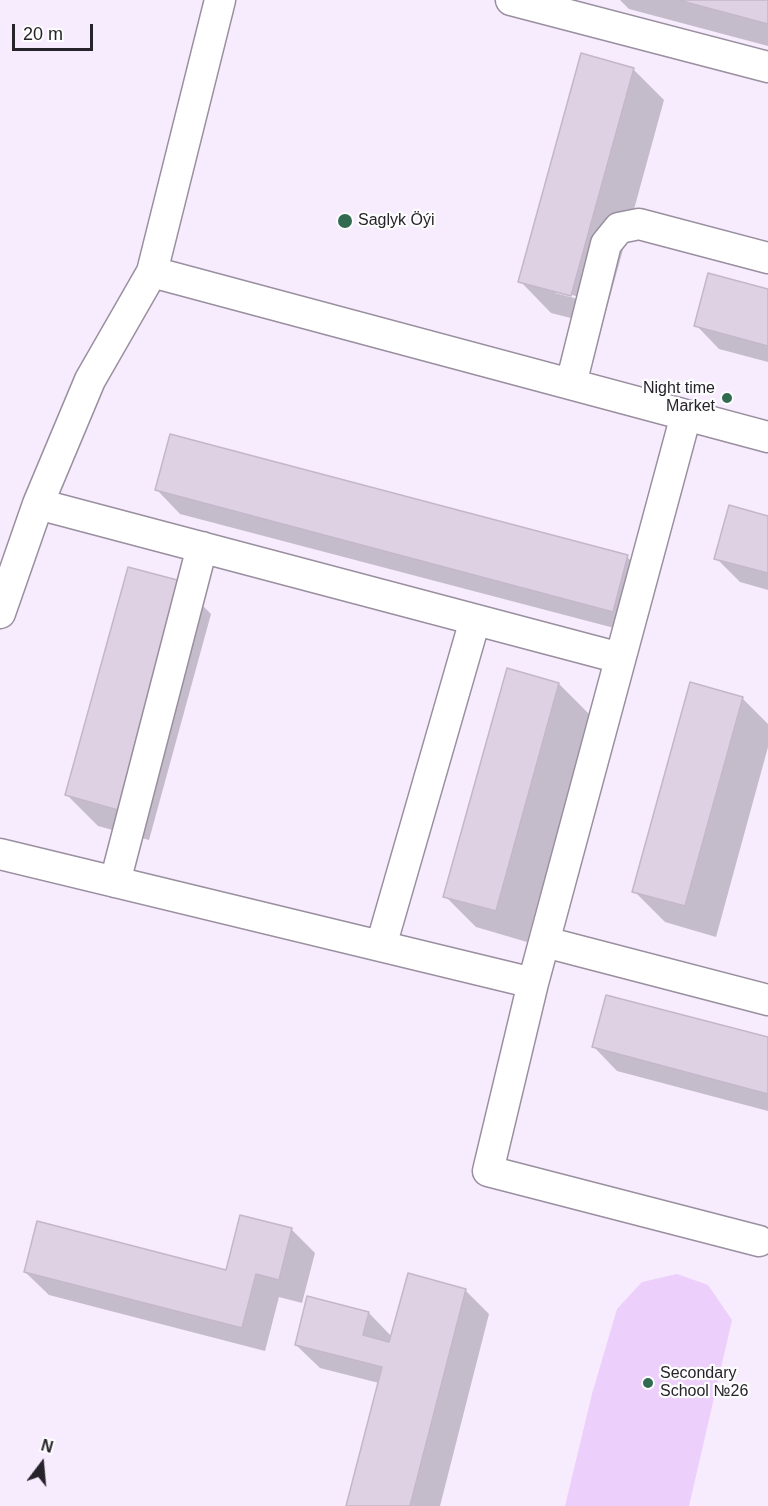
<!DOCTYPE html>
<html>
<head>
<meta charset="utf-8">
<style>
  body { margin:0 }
  #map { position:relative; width:768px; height:1506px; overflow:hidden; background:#f7ebfe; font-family:Helvetica,sans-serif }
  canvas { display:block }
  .north { position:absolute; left:12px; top:1434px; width:60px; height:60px; -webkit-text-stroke:4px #fdfdfd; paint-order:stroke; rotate:16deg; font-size:16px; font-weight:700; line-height:24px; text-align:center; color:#27232a }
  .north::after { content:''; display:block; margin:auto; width:21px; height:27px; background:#27232a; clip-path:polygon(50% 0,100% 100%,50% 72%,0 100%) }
  .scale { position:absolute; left:12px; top:24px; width:81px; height:27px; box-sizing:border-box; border:3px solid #27232a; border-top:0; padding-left:8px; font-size:18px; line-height:21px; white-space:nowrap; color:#27232a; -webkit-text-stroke:4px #fdfdfd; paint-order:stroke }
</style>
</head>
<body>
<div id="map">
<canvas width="768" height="1506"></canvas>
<div class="north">N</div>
<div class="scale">20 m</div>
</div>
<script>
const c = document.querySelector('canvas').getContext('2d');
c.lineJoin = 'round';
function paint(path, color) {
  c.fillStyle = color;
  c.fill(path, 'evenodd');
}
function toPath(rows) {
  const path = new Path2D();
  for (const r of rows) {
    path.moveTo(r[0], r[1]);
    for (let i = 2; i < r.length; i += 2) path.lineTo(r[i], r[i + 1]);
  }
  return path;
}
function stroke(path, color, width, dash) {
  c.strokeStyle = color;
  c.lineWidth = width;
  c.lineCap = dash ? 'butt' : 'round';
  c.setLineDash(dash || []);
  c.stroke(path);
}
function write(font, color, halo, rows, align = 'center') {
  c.font = font + ' Helvetica,sans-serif';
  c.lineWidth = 4.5;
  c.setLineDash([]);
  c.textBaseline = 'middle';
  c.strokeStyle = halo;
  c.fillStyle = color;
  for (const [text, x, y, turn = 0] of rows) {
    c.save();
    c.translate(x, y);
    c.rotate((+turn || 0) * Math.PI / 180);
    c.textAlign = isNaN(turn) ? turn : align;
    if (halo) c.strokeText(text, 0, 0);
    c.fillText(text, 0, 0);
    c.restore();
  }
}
paint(toPath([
  [677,1274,708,1285,732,1320,689,1506,565,1506,592,1394,617,1309,642,1282]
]), '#eccffb');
paint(toPath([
  [620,0,768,0,768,46,629,9],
  [633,69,664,100,602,326,551,313,520,281],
  [555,290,579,297,578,299,555,293],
  [768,291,768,362,719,349,696,325],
  [157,490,627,557,651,580,637,634,180,514],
  [768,517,768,590,740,582,716,558],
  [180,583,211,614,149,840,98,826,67,795],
  [559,684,590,715,527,942,476,927,445,896],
  [742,698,768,724,768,747,716,937,665,922,634,891],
  [768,1039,768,1111,617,1071,594,1047],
  [291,1229,315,1253,302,1303,279,1297,265,1351,49,1295,25,1272,227,1272],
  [465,1290,489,1314,440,1506,348,1506,379,1383,320,1368,296,1345,369,1313,392,1337]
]), '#0003');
const building = toPath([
  [678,0,768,0,768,24,678,0],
  [581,53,634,68,571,296,518,282,581,53],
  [708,273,768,289,768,346,694,326,708,273],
  [170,434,628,555,613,612,155,490,170,434],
  [729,505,768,516,768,573,714,559,729,505],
  [128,567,181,581,118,810,65,795,128,567],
  [507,668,559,683,496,911,443,897,507,668],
  [690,682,743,697,685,906,632,892,690,682],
  [606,995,768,1037,768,1094,592,1047,606,995],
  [240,1215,292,1228,279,1280,256,1274,242,1328,24,1272,37,1221,226,1270,240,1215],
  [408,1273,466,1289,410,1506,346,1506,382,1367,295,1345,307,1296,369,1312,363,1335,389,1342,408,1273]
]);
paint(building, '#ddd1e3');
stroke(building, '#c3b7c9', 1.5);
const street = toPath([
  [220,0,152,272,768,437],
  [511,0,768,67],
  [571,384,606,244,619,228,639,224,768,258],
  [686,415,533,983,488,1171,759,1241],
  [38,504,620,658],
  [0,613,38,504,90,380,152,272],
  [0,854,533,983],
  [115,882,202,547],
  [545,942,768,1000],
  [381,946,475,620]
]);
stroke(street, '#998f9f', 33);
stroke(street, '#fff', 30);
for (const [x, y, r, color] of [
  [345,221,8,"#326a52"],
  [727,398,6,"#326a52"],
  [648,1383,6,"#326a52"]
]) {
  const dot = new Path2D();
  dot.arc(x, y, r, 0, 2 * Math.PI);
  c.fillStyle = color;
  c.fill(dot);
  stroke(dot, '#fdfdfd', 2);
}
write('16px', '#27232a', '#fdfdfd', [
  ["Saglyk Öýi",358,221],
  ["Night time",715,389,"right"],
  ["Market",715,407,"right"],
  ["Secondary",660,1374],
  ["School №26",660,1392]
], 'left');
</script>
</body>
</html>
